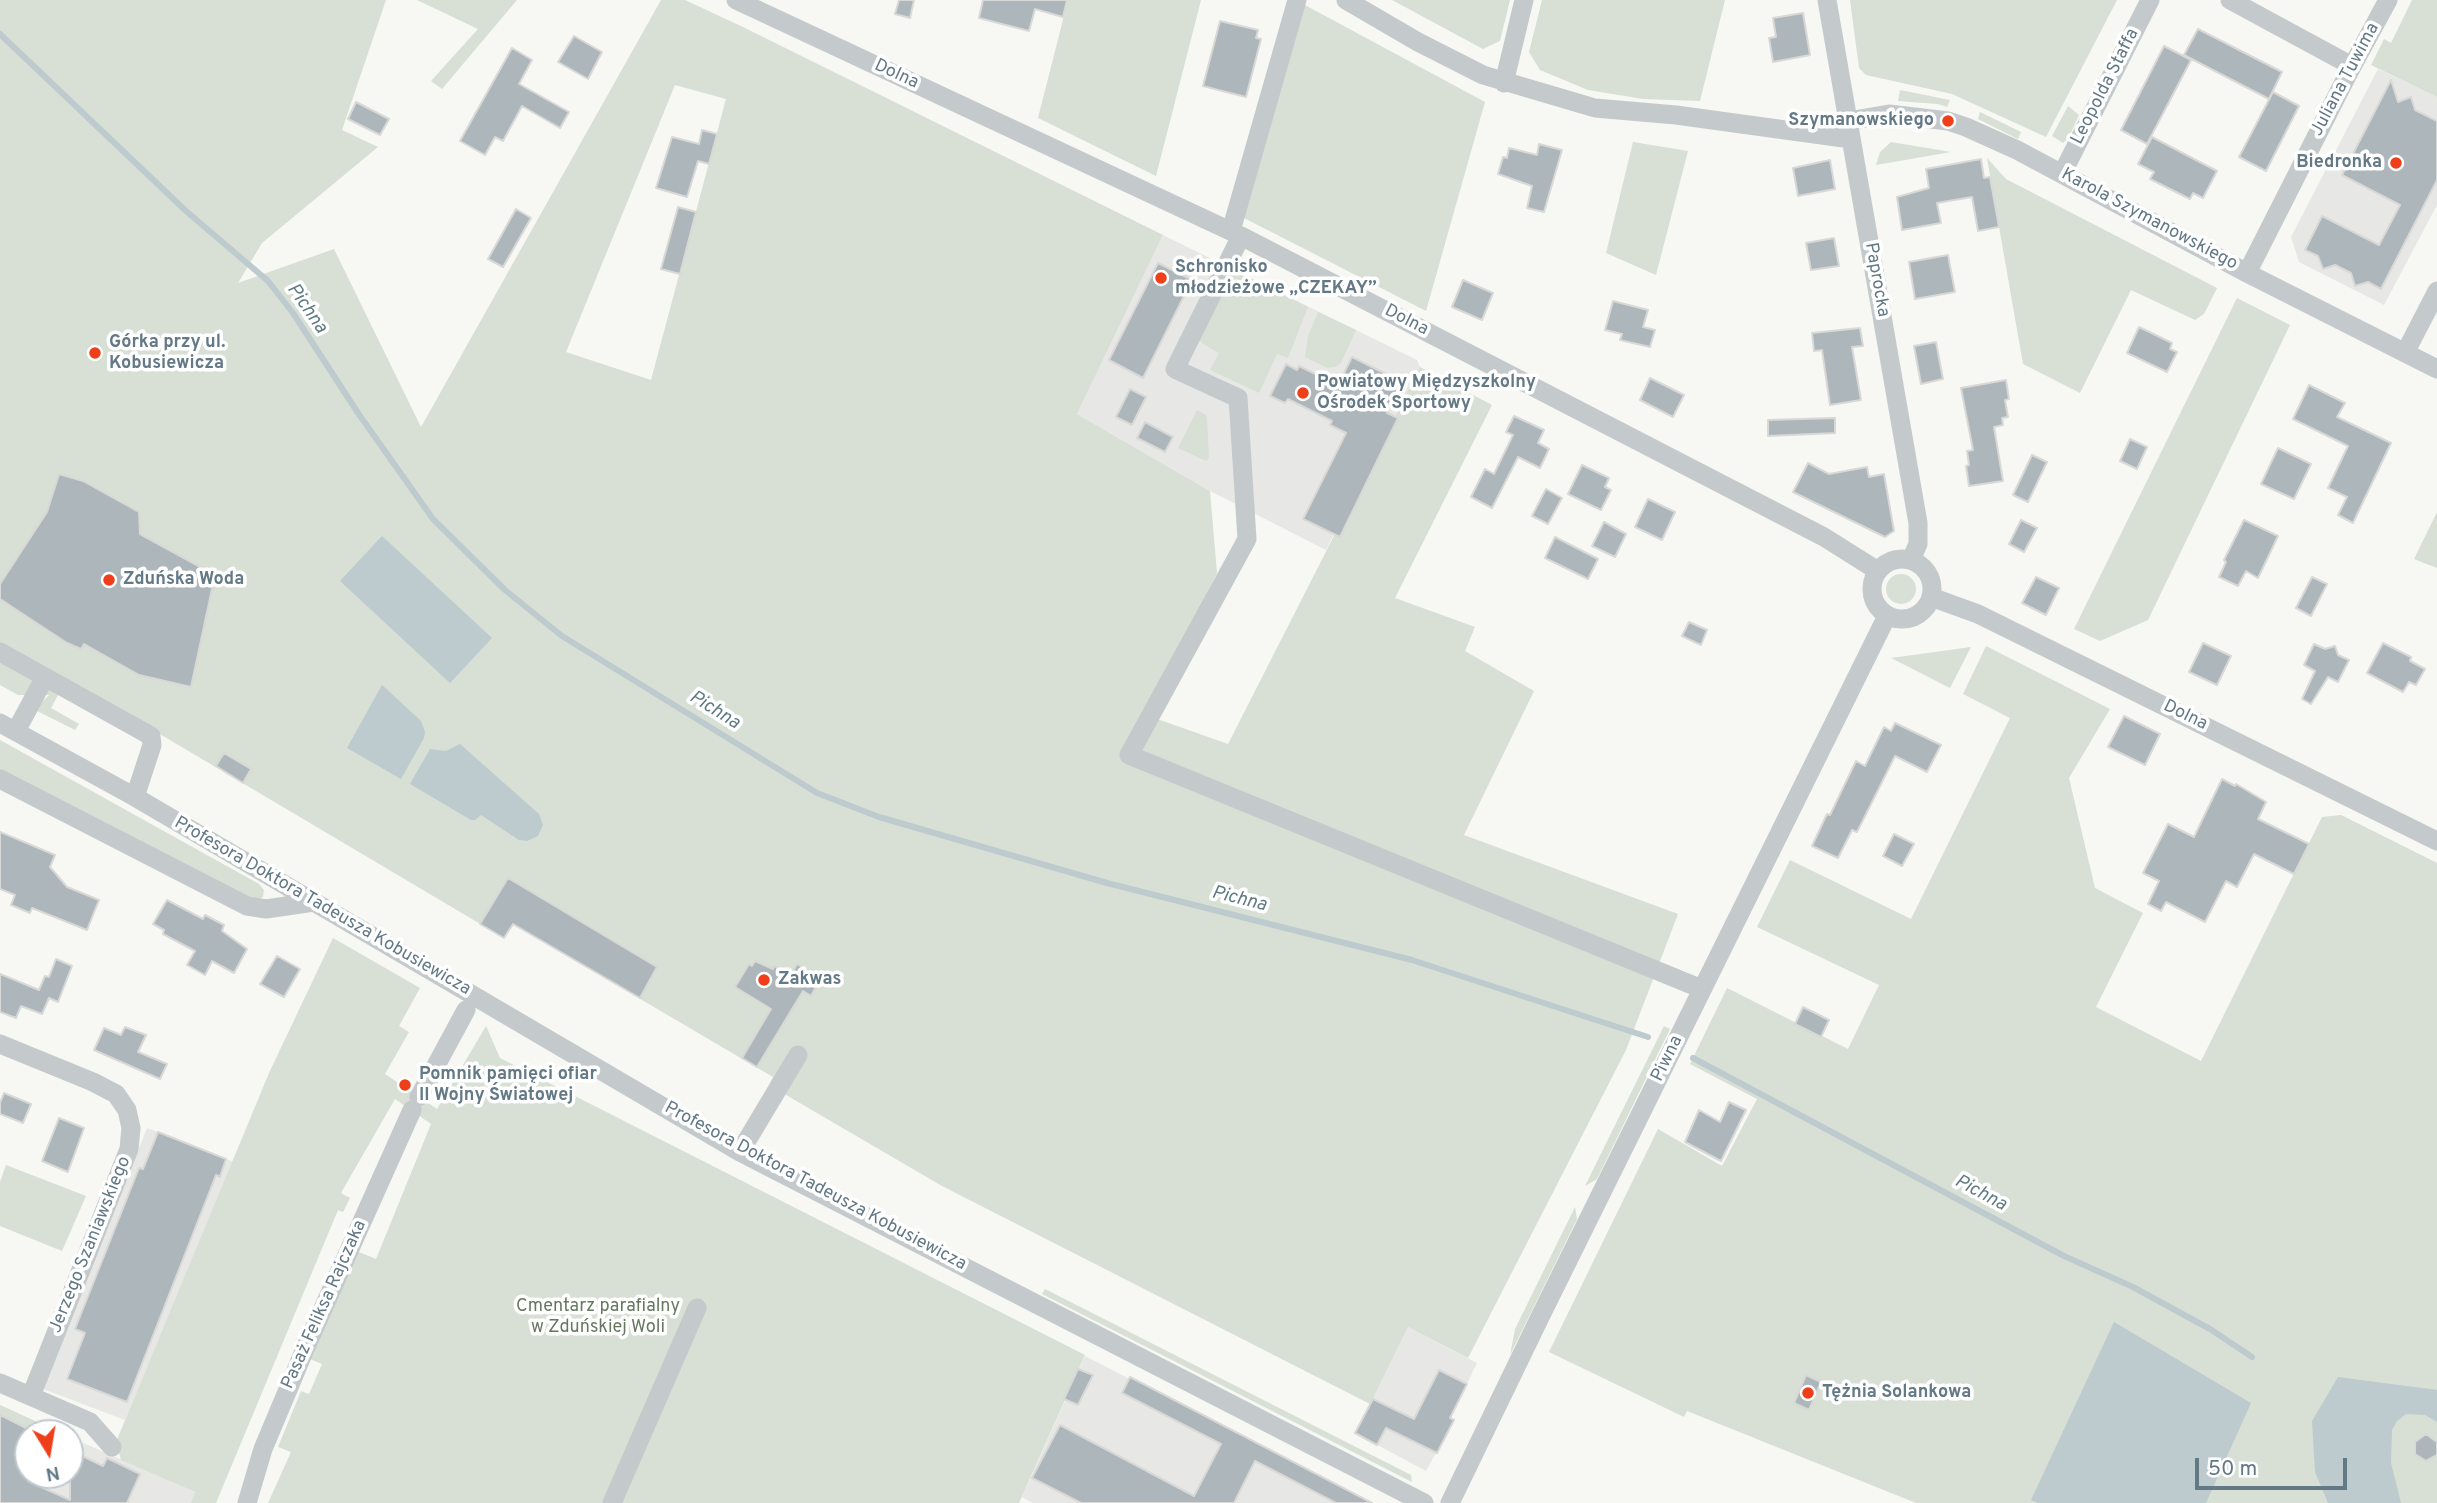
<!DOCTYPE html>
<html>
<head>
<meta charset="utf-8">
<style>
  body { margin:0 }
  #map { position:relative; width:2437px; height:1503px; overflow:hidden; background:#f7f7f3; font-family:Overpass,sans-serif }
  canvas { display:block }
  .north { position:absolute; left:14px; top:1419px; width:70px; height:70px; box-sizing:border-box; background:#fff; border:2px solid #c1c9cf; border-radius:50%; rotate:169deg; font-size:19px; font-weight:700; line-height:28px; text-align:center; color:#637986 }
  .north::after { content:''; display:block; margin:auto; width:24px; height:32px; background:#ef3e1a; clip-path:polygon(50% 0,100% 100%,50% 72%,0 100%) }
  .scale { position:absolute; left:2195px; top:1458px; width:152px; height:32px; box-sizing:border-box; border:4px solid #637986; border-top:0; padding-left:9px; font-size:21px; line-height:24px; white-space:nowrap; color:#637986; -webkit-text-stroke:5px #fff; paint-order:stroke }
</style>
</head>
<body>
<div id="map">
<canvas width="2437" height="1503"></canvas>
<div class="north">N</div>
<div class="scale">50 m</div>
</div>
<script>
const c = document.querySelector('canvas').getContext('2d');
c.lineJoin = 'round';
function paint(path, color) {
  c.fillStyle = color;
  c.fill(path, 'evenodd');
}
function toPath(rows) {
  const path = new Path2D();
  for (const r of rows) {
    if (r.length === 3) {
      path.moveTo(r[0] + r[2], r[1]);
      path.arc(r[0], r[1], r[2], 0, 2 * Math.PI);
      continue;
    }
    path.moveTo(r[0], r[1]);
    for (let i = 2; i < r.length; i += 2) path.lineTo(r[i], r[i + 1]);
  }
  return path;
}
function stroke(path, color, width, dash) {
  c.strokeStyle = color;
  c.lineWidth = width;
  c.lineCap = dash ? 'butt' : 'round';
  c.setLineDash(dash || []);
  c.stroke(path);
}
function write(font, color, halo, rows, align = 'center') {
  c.font = font + ' Overpass,sans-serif';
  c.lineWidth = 7;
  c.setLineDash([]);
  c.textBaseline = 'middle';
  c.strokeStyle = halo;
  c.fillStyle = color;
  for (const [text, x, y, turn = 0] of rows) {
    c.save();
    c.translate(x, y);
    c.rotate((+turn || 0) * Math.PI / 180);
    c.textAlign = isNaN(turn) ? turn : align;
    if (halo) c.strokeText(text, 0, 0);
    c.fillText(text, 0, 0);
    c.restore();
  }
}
paint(toPath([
  [2378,69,2437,97,2437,205,2384,305,2299,262,2291,237],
  [1163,235,1417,360,1420,367,1326,550,1210,491,1077,414],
  [147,1128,234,1162,125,1420,43,1389],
  [1408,1327,1477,1363,1451,1417,1454,1420,1426,1471,1355,1433],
  [1085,1356,1363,1498,1361,1503,1033,1503,1022,1497],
  [0,1405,61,1433,28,1433,28,1475,70,1475,70,1437,195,1492,191,1503,0,1503]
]), '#e7e8e6');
paint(toPath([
  [0,0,386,0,342,130,378,147,262,243,238,283,334,249,421,427,661,0,685,0,745,28,1163,235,1077,414,1210,491,1217,573,1146,715,1228,744,1420,367,1492,405,1395,598,1475,627,1465,651,1534,691,1464,835,1678,914,1626,1050,1468,1358,1408,1327,1370,1404,942,1186,769,1085,773,1077,574,960,588,937,527,901,504,938,94,695,58,695,51,708,79,724,75,730,37,711,42,702,49,695,18,695,0,685],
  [675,85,726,99,651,380,566,352],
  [417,0,517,0,442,89,431,81,478,29],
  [1068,0,1201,0,1156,176,1038,118],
  [1392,0,1510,0,1500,41,1483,49],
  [1542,0,1725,0,1700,101,1643,99,1588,90,1540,70,1529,52],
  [1850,0,2117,0,2046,137,1952,94,1866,75,1859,68],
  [2412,0,2437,0,2437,97,2371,65,2384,39,2391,43],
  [1303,4,1485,102,1426,311,1244,218],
  [1900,90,1950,100,1947,107,1938,104,1898,101],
  [2068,106,2079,115,2069,137,2063,143,2052,136],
  [1980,112,2021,132,2018,139,1978,119],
  [1633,142,1688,151,1656,275,1606,253],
  [1891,142,1951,152,1876,165,1880,152],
  [1987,158,2006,179,2217,288,2204,314,2195,320,2131,290,2080,393,2023,364],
  [1228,267,1308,307,1288,358,1277,354,1259,393,1210,370,1219,353,1203,344,1199,339],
  [2237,298,2290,325,2148,620,2100,641,2074,629],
  [1318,312,1356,330,1341,363,1335,367,1327,368,1305,357,1308,336],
  [1197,410,1206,415,1207,418,1209,458,1206,461,1178,448],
  [2437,512,2437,568,2414,559],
  [1901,589,15],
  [1986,646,2110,709,2069,778,2095,888,2143,913,2096,1007,2201,1061,2322,817,2341,815,2437,863,2437,1503,1916,1503,1687,1411,1684,1417,1549,1352,1658,1129,1722,1166,1757,1099,1690,1064,1727,988,1848,1049,1879,985,1757,927,1790,860,1911,919,2010,718,1963,694],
  [1971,647,1950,688,1891,658],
  [0,740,259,884,264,890,263,897,255,901,0,770],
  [333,938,420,988,399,1026,409,1032,385,1074,437,1109,486,1026,500,1058,1085,1355,1019,1503,268,1503,291,1452,278,1447,301,1391,309,1394,322,1364,310,1359,354,1250,376,1259,431,1124,395,1099,341,1193,350,1198,343,1212,338,1210,216,1503,191,1503,195,1492,121,1460,116,1442,269,1073],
  [1664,1026,1670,1029,1597,1179,1585,1186],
  [6,1165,86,1196,62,1251,0,1226,0,1182],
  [1575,1207,1577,1219,1510,1355,1515,1329],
  [1045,1289,1411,1475,1412,1482,1042,1294],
  [0,1405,61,1433,36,1433,0,1415]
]), '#d8dfd4');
paint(toPath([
  [382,536,492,638,450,683,340,581],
  [382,685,421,721,425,732,424,738,401,779,347,748],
  [460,744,539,814,543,825,538,836,527,841,519,840,481,815,475,820,471,820,410,784,430,749,446,751],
  [2114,1322,2251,1403,2206,1503,2038,1503,2031,1500],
  [2338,1377,2437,1390,2437,1422,2425,1415,2406,1414,2397,1421,2392,1430,2391,1463,2401,1503,2328,1503,2315,1472,2312,1421]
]), '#bdcace');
stroke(toPath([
  [0,34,186,211,268,281,293,313,358,413,433,519,505,590,562,636,817,793,879,817,1107,883,1412,960,1648,1037],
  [1693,1058,2064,1256,2133,1287,2210,1329,2252,1357]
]), '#bdcace', 6);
const building = toPath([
  [899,0,914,0,910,18,895,14,899,0],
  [983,0,1067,0,1063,17,1035,9,1029,31,979,18,983,0],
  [1803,13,1810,55,1773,62,1769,38,1776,37,1773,18,1803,13],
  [1220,21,1258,30,1256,38,1261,39,1246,97,1203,86,1220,21],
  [2198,29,2282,72,2269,99,2184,55,2198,29],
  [574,36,602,52,588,79,558,62,574,36],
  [2164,46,2191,60,2147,144,2121,130,2164,46],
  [512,48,532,60,519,84,569,112,560,128,522,106,503,141,495,137,485,155,460,141,512,48],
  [2391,80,2398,102,2411,97,2415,110,2437,121,2437,180,2381,289,2368,282,2355,286,2351,273,2335,265,2323,269,2318,256,2305,250,2322,216,2379,245,2400,205,2342,175,2391,80],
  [2273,92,2299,106,2266,171,2239,157,2273,92],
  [356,102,389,119,380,135,348,119,356,102],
  [702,130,717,134,709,164,698,161,687,197,656,188,672,137,699,144,702,130],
  [2152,137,2217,171,2203,198,2193,193,2190,199,2150,179,2154,172,2138,164,2152,137],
  [1539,144,1562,150,1544,212,1527,208,1532,186,1498,174,1503,157,1507,158,1509,148,1537,155,1539,144],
  [1981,159,1984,178,1990,177,1999,227,1978,231,1972,197,1937,203,1941,223,1902,230,1897,197,1929,188,1926,169,1981,159],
  [1830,160,1835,189,1798,196,1793,168,1830,160],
  [678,207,696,212,680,274,661,269,678,207],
  [516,209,531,218,503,267,488,259,516,209],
  [1834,238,1839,266,1811,270,1806,243,1834,238],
  [1948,255,1955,292,1915,299,1909,262,1948,255],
  [1158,263,1192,280,1143,378,1109,360,1158,263],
  [1463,280,1493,293,1482,320,1452,307,1463,280],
  [1613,301,1648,310,1643,327,1655,330,1650,347,1620,340,1622,334,1605,330,1613,301],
  [2139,327,2172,343,2170,349,2177,352,2167,372,2127,353,2139,327],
  [1860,328,1863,346,1852,347,1861,400,1830,405,1822,350,1814,351,1812,333,1860,328],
  [1936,342,1943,379,1921,384,1914,346,1936,342],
  [1352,357,1402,382,1387,413,1398,418,1340,537,1303,519,1346,433,1330,425,1332,421,1288,399,1285,403,1270,396,1286,364,1297,370,1299,366,1338,385,1352,357],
  [1650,378,1684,395,1673,417,1640,400,1650,378],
  [2006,380,2009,399,2005,400,2008,417,2002,418,2003,425,1994,427,2003,481,1969,486,1966,466,1969,465,1967,451,1973,450,1961,388,2006,380],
  [2309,385,2345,403,2337,417,2391,443,2353,523,2338,515,2347,497,2328,488,2348,446,2293,419,2309,385],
  [1130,389,1146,397,1132,425,1116,417,1130,389],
  [1514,416,1544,430,1538,443,1549,449,1540,468,1518,457,1492,508,1471,497,1485,469,1494,474,1513,435,1506,432,1514,416],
  [1835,418,1835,433,1768,436,1768,420,1835,418],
  [1145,422,1173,437,1165,452,1137,438,1145,422],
  [2130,439,2147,447,2137,469,2120,461,2130,439],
  [2278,448,2311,464,2294,499,2261,484,2278,448],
  [2032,455,2047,462,2028,502,2013,495,2032,455],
  [1808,463,1829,474,1867,467,1869,477,1884,474,1894,531,1885,537,1793,492,1808,463],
  [1582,465,1609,478,1605,487,1611,490,1601,510,1568,494,1582,465],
  [59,474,83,481,139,512,140,534,215,575,191,687,139,675,84,644,81,649,67,643,0,599,0,584,47,512,59,474],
  [1546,489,1562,498,1548,524,1532,516,1546,489],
  [1648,499,1675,512,1662,540,1635,527,1648,499],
  [2021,520,2037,528,2024,552,2009,544,2021,520],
  [2244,520,2278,536,2258,578,2246,571,2238,586,2219,577,2226,562,2224,560,2244,520],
  [1604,522,1626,534,1615,557,1592,546,1604,522],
  [1555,537,1598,559,1588,579,1545,558,1555,537],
  [2036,577,2059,588,2046,615,2022,603,2036,577],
  [2312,577,2327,584,2311,616,2296,608,2312,577],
  [1689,622,1707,630,1701,645,1682,636,1689,622],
  [2203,643,2231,656,2217,685,2189,672,2203,643],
  [2383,643,2411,657,2410,661,2425,669,2416,685,2409,682,2403,692,2367,673,2383,643],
  [2314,644,2325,649,2335,646,2338,655,2349,660,2338,682,2328,677,2311,704,2302,699,2315,671,2304,665,2314,644],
  [2124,716,2160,734,2145,765,2108,747,2124,716],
  [1895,723,1941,745,1927,772,1895,756,1857,832,1852,830,1838,858,1812,846,1827,814,1830,815,1856,761,1865,766,1884,727,1891,731,1895,723],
  [224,753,251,769,243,783,216,766,224,753],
  [2222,779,2235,786,2236,784,2266,802,2258,819,2309,844,2294,874,2254,854,2237,887,2226,881,2205,922,2166,902,2161,911,2148,904,2159,881,2143,873,2168,824,2194,837,2222,779],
  [0,832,55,855,50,867,67,887,99,900,87,930,32,908,30,913,11,905,15,895,0,889,0,832],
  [1894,834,1914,844,1902,866,1883,856,1894,834],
  [508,878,657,967,640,998,513,924,504,938,480,924,508,878],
  [167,900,203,919,205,915,224,925,222,931,247,949,234,973,212,961,205,975,187,965,195,951,163,934,164,930,153,924,167,900],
  [277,956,300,969,284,997,260,984,277,956],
  [56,959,72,966,58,1002,49,998,42,1014,21,1006,16,1018,0,1012,0,974,39,990,45,976,49,977,56,959],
  [755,961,773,969,774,966,781,970,783,967,792,973,797,964,821,978,811,996,803,991,757,1067,742,1058,771,1009,735,987,749,964,752,966,755,961],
  [1803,1007,1829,1020,1821,1037,1795,1024,1803,1007],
  [125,1027,146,1035,138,1052,167,1064,160,1079,94,1050,104,1028,121,1035,125,1027],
  [4,1093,31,1104,23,1123,0,1114,0,1103,4,1093],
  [1729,1102,1746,1110,1721,1161,1685,1142,1699,1110,1720,1122,1729,1102],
  [59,1118,84,1128,68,1172,42,1161,59,1118],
  [158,1132,226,1159,220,1177,216,1175,127,1402,67,1379,85,1333,75,1329,139,1168,143,1169,158,1132],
  [1078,1369,1093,1375,1078,1405,1064,1399,1078,1369],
  [1439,1370,1467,1384,1450,1418,1454,1420,1437,1453,1386,1428,1377,1445,1355,1433,1373,1399,1414,1419,1439,1370],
  [1806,1375,1821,1382,1809,1410,1794,1403,1806,1375],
  [1130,1377,1372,1503,1336,1503,1255,1461,1234,1503,1081,1503,1032,1478,1060,1425,1194,1496,1221,1444,1122,1393,1130,1377],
  [0,1415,28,1429,28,1481,70,1500,70,1450,103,1466,107,1458,140,1474,127,1503,0,1503,0,1415],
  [2426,1434,2437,1442,2437,1455,2426,1461,2415,1454,2415,1442,2426,1434]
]);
paint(building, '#acb6bb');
stroke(building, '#d8d8d6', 2);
stroke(toPath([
  [736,0,1241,236,1824,537,1878,571],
  [1346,0,1418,42,1483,75,1595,108,1676,115,1851,139],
  [1827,0,1918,523,1918,544,1911,560],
  [2230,0,2352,66],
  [1504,83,1524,0],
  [1848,121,1889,114,1948,121,1966,127,2017,150,2247,273,2437,369],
  [2062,174,2150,0],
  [1231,231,1297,0],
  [1241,236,1175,369,1238,398,1247,539,1129,755,1702,989],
  [2247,273,2348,74,2388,0],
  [2405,353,2437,291],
  [1902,589,30],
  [1931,597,1978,614,2437,841],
  [0,652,151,736,152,745,135,797],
  [0,723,135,797,740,1152,1424,1503],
  [16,731,45,677],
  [0,779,247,906,266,909,314,902],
  [0,1044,93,1082,116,1094,127,1110,131,1128,129,1149,31,1396],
  [419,1097,466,1010],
  [740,1152,798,1055],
  [0,1383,90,1422,112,1447],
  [247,1503,263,1449,305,1349,412,1110],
  [612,1503,697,1308],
  [1450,1503,1541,1315,1887,616]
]), '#c4c9cb', 19);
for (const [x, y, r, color] of [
  [1948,121,7,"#ef3e1a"],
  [2396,163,7,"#ef3e1a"],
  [1161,278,7,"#ef3e1a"],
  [95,353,7,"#ef3e1a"],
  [1303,393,7,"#ef3e1a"],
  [109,580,7,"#ef3e1a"],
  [764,980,7,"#ef3e1a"],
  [405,1085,7,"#ef3e1a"],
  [1808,1393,7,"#ef3e1a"]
]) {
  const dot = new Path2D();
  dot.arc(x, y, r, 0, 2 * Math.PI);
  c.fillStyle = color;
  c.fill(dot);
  stroke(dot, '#fff', 2.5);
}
write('18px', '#637986', '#fff', [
  ["Dolna",896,75,25],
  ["Juliana Tuwima",2346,80,-62],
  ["Leopolda Staffa",2106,87,-63],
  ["Karola Szymanowskiego",2149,220,28],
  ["Paprocka",1876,280,80],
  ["Dolna",1406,321,27],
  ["Dolna",2185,716,26],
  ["Profesora Doktora Tadeusza Kobusiewicza",322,907,30],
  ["Piwna",1668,1059,-64],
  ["Profesora Doktora Tadeusza Kobusiewicza",815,1187,28],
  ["Jerzego Szaniawskiego",91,1245,-68],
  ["Pasaż Feliksa Rajczaka",325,1305,-66]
]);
write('bold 18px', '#637986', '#fff', [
  ["Szymanowskiego",1934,121,"right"],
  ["Biedronka",2382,163,"right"],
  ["Schronisko",1175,268],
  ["młodzieżowe „CZEKAY”",1175,289],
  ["Górka przy ul.",109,343],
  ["Kobusiewicza",109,364],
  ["Powiatowy Międzyszkolny",1317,383],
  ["Ośrodek Sportowy",1317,404],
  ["Zduńska Woda",123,580],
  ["Zakwas",778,980],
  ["Pomnik pamięci ofiar",419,1075],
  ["II Wojny Światowej",419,1096],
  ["Tężnia Solankowa",1822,1393]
], 'left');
write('18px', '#66785f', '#fff', [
  ["Cmentarz parafialny",598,1307],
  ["w Zduńskiej Woli",598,1328]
]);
write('italic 19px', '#5f7b83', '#fff', [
  ["Pichna",306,309,55],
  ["Pichna",714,711,32],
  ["Pichna",1239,900,14],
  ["Pichna",1980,1194,28]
]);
</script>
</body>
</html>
